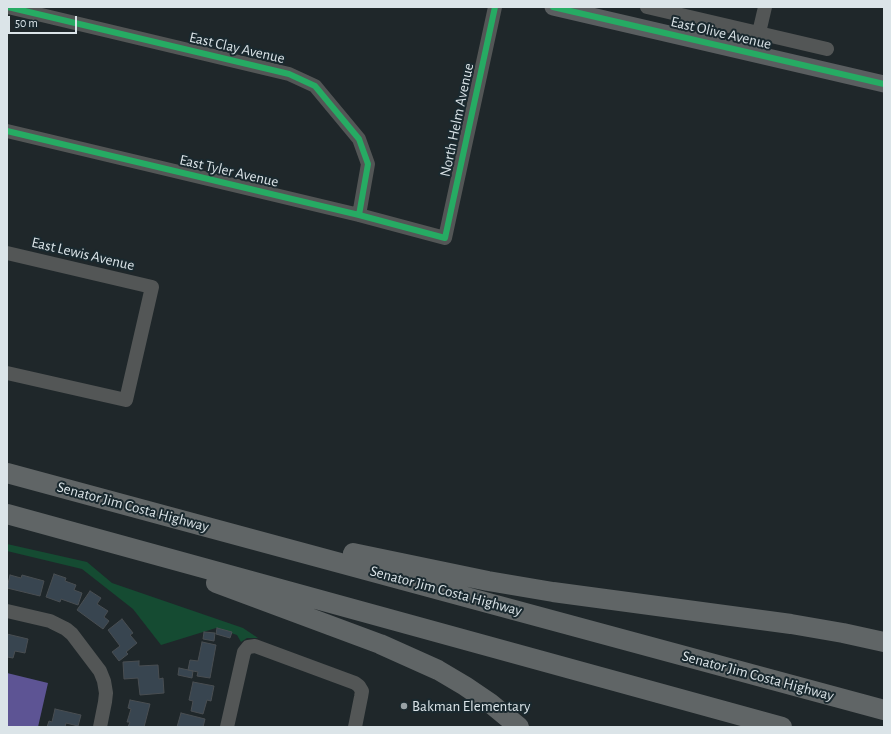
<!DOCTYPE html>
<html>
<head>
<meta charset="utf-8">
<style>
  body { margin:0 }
  #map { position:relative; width:891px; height:734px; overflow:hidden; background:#1f272a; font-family:"Alegreya Sans",sans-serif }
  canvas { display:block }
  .frame { position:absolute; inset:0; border:8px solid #dbe4e8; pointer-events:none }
  .scale { position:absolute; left:8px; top:16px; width:69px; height:18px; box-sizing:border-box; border:2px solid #dbe4e8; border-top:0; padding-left:5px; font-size:12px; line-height:14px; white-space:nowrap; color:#dbe4e8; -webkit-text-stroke:3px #1a292f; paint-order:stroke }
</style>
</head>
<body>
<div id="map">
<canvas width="891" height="734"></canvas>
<div class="frame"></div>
<div class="scale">50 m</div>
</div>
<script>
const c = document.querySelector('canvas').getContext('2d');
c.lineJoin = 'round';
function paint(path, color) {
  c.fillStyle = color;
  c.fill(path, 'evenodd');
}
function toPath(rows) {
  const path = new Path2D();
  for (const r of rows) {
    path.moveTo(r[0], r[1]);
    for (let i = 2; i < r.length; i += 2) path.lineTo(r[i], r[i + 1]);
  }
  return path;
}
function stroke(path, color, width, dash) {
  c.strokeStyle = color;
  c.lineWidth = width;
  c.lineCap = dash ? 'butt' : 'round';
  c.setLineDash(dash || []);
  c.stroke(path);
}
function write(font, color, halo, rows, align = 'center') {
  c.font = font + ' "Alegreya Sans",sans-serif';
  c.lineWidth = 4;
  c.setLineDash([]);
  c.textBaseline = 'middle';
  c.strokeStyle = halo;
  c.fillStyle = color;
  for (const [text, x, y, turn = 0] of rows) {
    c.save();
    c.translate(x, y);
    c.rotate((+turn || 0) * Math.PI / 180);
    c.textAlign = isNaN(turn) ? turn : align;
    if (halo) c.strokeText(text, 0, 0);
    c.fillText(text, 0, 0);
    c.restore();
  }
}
paint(toPath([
  [7,544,87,562,112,583,243,628,258,638,247,638,241,642,237,635,216,628,161,645,133,609,82,569,7,551]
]), '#154b32');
paint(toPath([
  [7,673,48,683,38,727,7,727]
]), '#5d5494');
const building = toPath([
  [54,574,66,578,65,581,76,585,74,590,82,593,78,605,61,599,60,602,46,597,54,574],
  [10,575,21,578,22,575,44,581,40,596,7,588,10,575],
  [90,591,101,598,97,604,108,611,104,617,109,621,103,629,77,610,90,591],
  [122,619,133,633,130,635,137,643,126,652,128,654,119,661,112,652,120,646,108,630,122,619],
  [217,628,232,632,230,638,216,634,217,628],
  [204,632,215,633,214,641,203,639,204,632],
  [7,634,28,639,25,653,15,651,13,658,7,657,7,634],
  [202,642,216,645,210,678,197,676,198,672,188,670,190,660,198,661,202,642],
  [139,661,139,666,158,665,159,679,163,678,164,693,140,695,138,678,124,679,123,662,139,661],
  [179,668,193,671,192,678,178,675,179,668],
  [193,682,214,686,211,701,207,700,203,714,191,711,193,701,189,700,193,682],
  [130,700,150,704,144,727,128,727,130,722,127,722,131,709,128,708,130,700],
  [55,709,81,715,78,726,66,723,65,727,47,727,49,721,52,722,55,709],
  [181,713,205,719,203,727,177,727,181,713]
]);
paint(building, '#384550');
stroke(building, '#494e52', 1);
stroke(toPath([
  [8,7,289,74,315,86,359,139,368,164,359,215],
  [647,7,827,49],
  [754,54,765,7],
  [7,131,359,215,445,238,495,7],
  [7,253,152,287,126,400,7,373],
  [7,611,50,621,66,629,72,634,100,671,104,681,106,693,105,702,100,727],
  [227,727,244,652,248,647,255,646,355,683,359,686,362,691,361,697,355,727]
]), '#535656', 14);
stroke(toPath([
  [553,7,884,84]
]), '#5a5e60', 17);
stroke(toPath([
  [7,473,884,710],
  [7,514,782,727],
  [353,553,488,581,553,592,791,624,843,633,884,642],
  [216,583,380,644,438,670,465,686,490,703,519,727]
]), '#606566', 20);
stroke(toPath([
  [8,7,289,74,315,86,359,139,368,164,359,215],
  [553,7,884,84],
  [7,131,359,215,445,238,495,7]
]), '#26ab63', 6);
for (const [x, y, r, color] of [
  [404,706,4,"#99a2a6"]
]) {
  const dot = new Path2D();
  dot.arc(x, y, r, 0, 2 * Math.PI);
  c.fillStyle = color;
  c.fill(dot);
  stroke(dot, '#1a292f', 1.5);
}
write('15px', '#dbe4e8', '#1a292f', [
  ["East Olive Avenue",721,33,13],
  ["East Clay Avenue",237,48,13],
  ["North Helm Avenue",457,120,-78],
  ["East Tyler Avenue",229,171,13],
  ["East Lewis Avenue",83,254,13],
  ["Senator Jim Costa Highway",133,507,15],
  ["Senator Jim Costa Highway",446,591,15],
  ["Senator Jim Costa Highway",758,676,15]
]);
write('15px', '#dbe4e8', '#1a292f', [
  ["Bakman Elementary",412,706]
], 'left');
</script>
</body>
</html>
